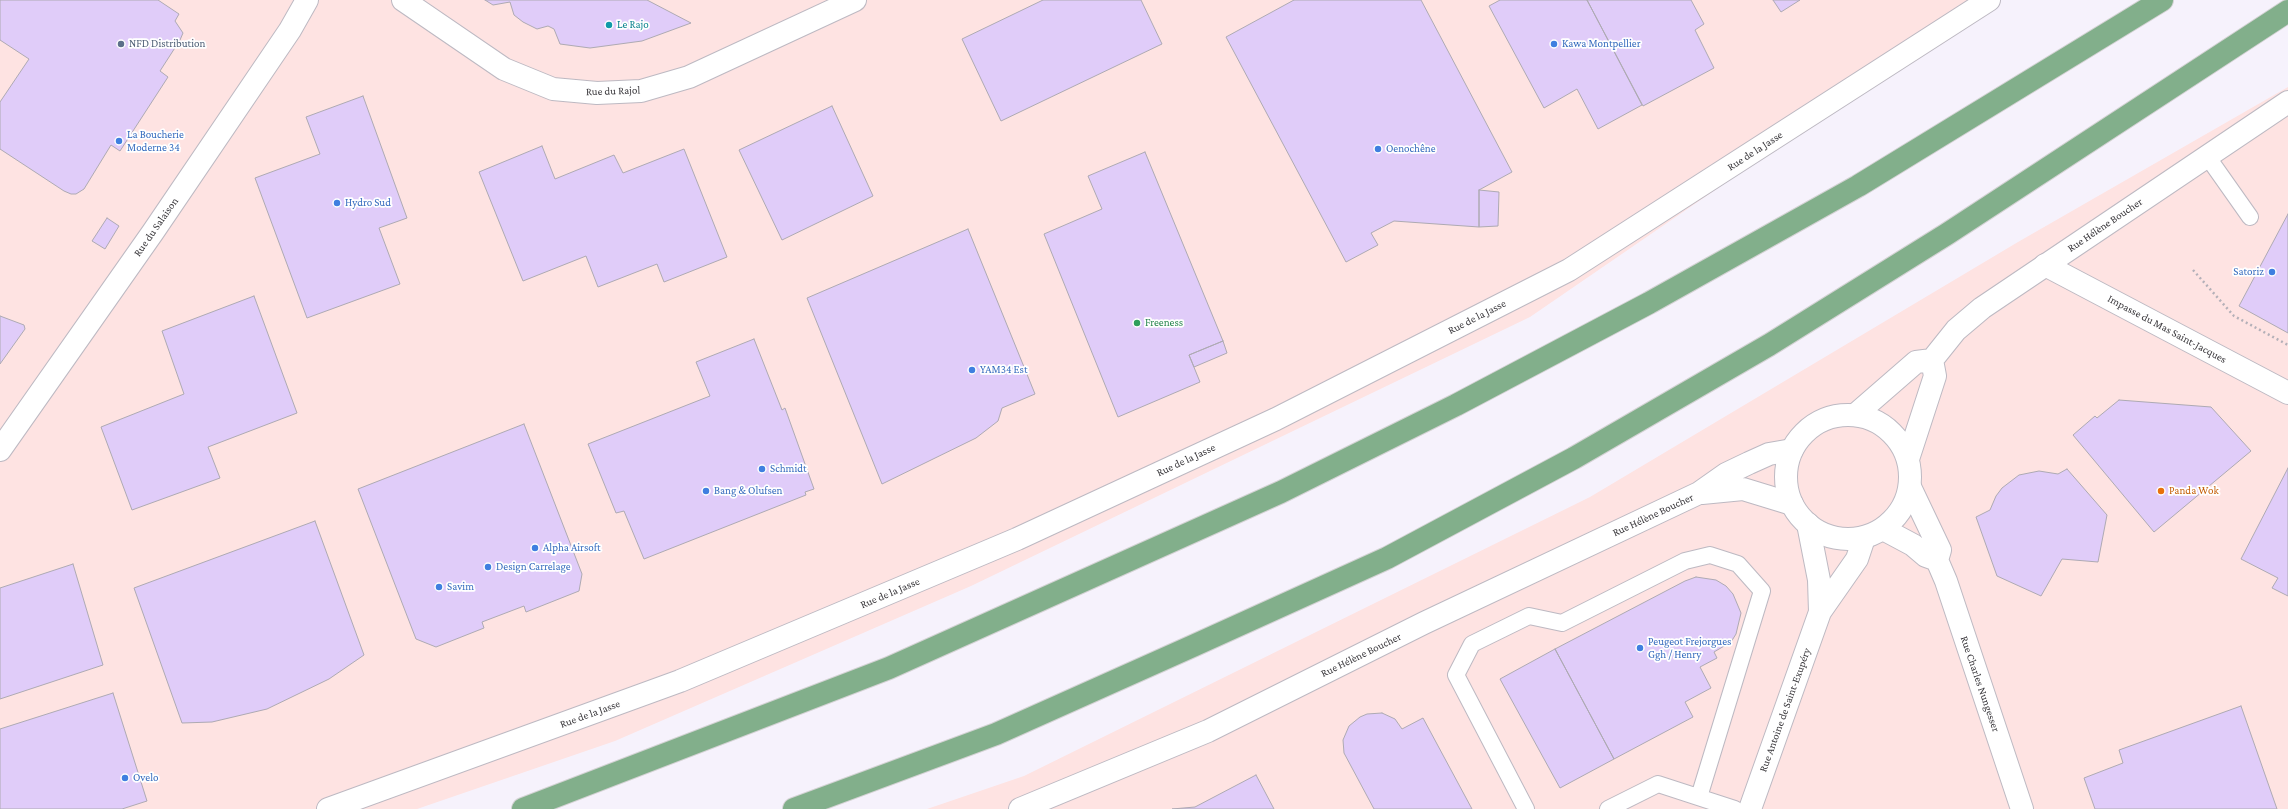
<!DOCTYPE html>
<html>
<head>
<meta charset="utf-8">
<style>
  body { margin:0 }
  canvas { display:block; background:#f6f2fc }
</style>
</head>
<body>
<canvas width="2288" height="809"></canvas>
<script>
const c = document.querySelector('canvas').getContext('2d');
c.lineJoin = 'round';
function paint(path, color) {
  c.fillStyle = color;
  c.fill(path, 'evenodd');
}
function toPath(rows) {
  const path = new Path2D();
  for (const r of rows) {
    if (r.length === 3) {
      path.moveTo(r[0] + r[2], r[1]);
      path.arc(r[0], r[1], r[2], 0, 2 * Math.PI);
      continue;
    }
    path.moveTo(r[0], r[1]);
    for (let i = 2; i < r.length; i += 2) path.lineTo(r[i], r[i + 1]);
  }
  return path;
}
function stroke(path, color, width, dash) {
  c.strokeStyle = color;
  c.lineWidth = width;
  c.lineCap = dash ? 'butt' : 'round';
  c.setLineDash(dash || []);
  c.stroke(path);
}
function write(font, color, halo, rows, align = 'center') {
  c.font = font + ' "Crimson Pro",serif';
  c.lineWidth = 3.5;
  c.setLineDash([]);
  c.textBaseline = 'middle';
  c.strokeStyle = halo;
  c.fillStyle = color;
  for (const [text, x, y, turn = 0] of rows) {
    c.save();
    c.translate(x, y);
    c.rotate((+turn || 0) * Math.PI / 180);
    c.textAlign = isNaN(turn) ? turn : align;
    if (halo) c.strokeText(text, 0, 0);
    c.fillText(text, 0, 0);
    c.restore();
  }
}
paint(toPath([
  [0,0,1992,0,1530,317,971,586,615,741,417,809,0,809],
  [2288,87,2288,809,927,809,1024,776,1590,497,2018,242]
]), '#fee3e2');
const building = toPath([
  [0,0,158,0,179,14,175,21,183,33,180,40,160,71,168,77,120,151,111,145,84,189,76,194,71,194,64,191,0,149,0,102,29,59,0,40,0,0],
  [485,0,647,0,691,23,642,41,590,48,560,44,554,29,548,26,537,29,523,22,514,15,510,2,493,5,485,0],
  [1043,0,1141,0,1162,44,1001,121,962,39,1043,0],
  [1294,0,1421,0,1512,172,1479,190,1479,227,1394,221,1371,233,1378,245,1346,262,1226,37,1294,0],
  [1500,0,1587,0,1642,105,1598,129,1577,89,1544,108,1489,6,1500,0],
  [1587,0,1691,0,1704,24,1695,30,1714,68,1643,106,1587,0],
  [1773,0,1800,0,1781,12,1773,0],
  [363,96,407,218,379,228,400,284,307,318,255,178,320,154,306,117,363,96],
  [832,106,873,196,782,240,739,150,832,106],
  [542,146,555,179,614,155,623,173,684,149,727,257,664,282,657,264,598,287,586,256,523,281,479,172,542,146],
  [1145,152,1223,341,1189,355,1200,382,1118,417,1044,234,1102,209,1088,176,1145,152],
  [1479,190,1499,192,1498,226,1479,227,1479,190],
  [2288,214,2288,333,2239,306,2288,214],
  [107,218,119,226,105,249,92,241,107,218],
  [968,229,1035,394,1002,408,998,421,976,438,882,484,807,298,968,229],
  [254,296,297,413,208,447,220,478,132,510,101,427,184,394,162,331,254,296],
  [0,316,24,325,25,329,0,364,0,316],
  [754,339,782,410,785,408,814,489,805,492,806,495,644,559,624,511,616,513,588,444,710,396,696,362,754,339],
  [1223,341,1227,353,1194,367,1189,355,1223,341],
  [2119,400,2211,407,2251,451,2154,532,2073,435,2095,416,2097,418,2119,400],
  [524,424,582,574,579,591,526,612,524,606,482,622,484,628,436,647,416,639,358,489,524,424],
  [2288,468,2288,596,2272,588,2278,578,2241,559,2288,468],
  [2067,469,2107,515,2098,562,2062,559,2041,596,1997,576,1976,517,1990,510,1996,496,2002,488,2019,475,2039,471,2058,474,2067,469],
  [315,521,364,655,329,679,267,709,212,722,182,723,134,588,315,521],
  [73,564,103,665,0,699,0,588,73,564],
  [1696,577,1716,580,1726,586,1733,594,1741,613,1736,634,1731,642,1714,652,1717,658,1700,667,1711,688,1685,702,1693,717,1614,759,1555,649,1685,581,1696,577],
  [1555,649,1614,759,1560,788,1500,679,1555,649],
  [113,693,147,801,122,809,0,809,0,729,113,693],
  [2241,706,2277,809,2095,809,2084,778,2123,763,2119,750,2241,706],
  [1382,713,1395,719,1402,729,1423,718,1472,809,1374,809,1344,753,1343,740,1349,726,1360,717,1367,714,1382,713],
  [1256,775,1274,809,1172,809,1195,807,1256,775]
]);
paint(building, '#e0ccf9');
stroke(building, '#aeaab3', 1);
const service = toPath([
  [2207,156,2250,217],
  [1526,809,1456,675,1472,644,1529,616,1562,623,1685,561,1710,555,1738,564,1762,591,1699,797],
  [1608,809,1658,784,1735,809]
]);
const minor = toPath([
  [2045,265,2288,393],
  [1910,487,1940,550,1937,560,1946,581,2022,809],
  [1702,493,1743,489,1792,504],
  [1808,524,1819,580,1820,612],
  [1883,529,1913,545,1926,556,1937,560],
  [1020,809,1208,731,1424,623,1699,493,1726,474,1749,463,1769,454,1792,450],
  [1750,809,1820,612,1857,559,1864,538]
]);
const tertiary = toPath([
  [403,0,504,69,553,89,597,93,641,91,689,77,855,0],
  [1855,415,1916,362,1932,360,1956,330,1982,308,2288,102],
  [1848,477,62],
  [0,450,153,232,290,30,307,0],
  [1908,459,1935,376,1932,360],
  [328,809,680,681,1017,539,1276,419,1569,270,1989,0]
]);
const trunk = toPath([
  [523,809,889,668,1281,492,1456,405,1649,303,1858,186,2162,0],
  [794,809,996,734,1195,645,1387,558,1574,458,1769,345,1947,234,2288,11]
]);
stroke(service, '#bdb9c2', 18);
stroke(minor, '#bdb9c2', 24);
stroke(tertiary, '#bdb9c2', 24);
stroke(trunk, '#d4d3d4', 24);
stroke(toPath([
  [2193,270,2234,316,2288,345]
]), '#b4b0b8', 2.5, [2, 3]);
stroke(service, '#fff', 16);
stroke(minor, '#fff', 22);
stroke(tertiary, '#fff', 22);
stroke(trunk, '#82af8b', 22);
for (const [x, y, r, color] of [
  [609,25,4,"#0f9aa8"],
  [121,44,4,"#5c6f8a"],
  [1554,44,4,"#3f7fe0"],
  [119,141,4,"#3f7fe0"],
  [1378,149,4,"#3f7fe0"],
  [337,203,4,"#3f7fe0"],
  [2272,272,4,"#3f7fe0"],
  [1137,323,4,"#2e9e5b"],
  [972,370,4,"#3f7fe0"],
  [762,469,4,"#3f7fe0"],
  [706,491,4,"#3f7fe0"],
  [2161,491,4,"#e8710a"],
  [535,548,4,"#3f7fe0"],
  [488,567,4,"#3f7fe0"],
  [439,587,4,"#3f7fe0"],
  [1640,648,4,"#3f7fe0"],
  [125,778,4,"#3f7fe0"]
]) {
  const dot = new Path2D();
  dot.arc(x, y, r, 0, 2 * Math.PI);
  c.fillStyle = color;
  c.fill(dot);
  stroke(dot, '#fff', 1.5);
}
write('11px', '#0d838f', '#fff', [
  ["Le Rajo",617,25]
], 'left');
write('11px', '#4e5e75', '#fff', [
  ["NFD Distribution",129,44]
], 'left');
write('11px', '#366cbe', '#fff', [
  ["Kawa Montpellier",1562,44],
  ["La Boucherie",127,135],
  ["Moderne 34",127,148],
  ["Oenochêne",1386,149],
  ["Hydro Sud",345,203],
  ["Satoriz",2264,272,"right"],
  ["YAM34 Est",980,370],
  ["Schmidt",770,469],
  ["Bang & Olufsen",714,491],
  ["Alpha Airsoft",543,548],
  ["Design Carrelage",496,567],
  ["Savim",447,587],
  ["Peugeot Frejorgues",1648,642],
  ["Ggh / Henry",1648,655],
  ["Ovelo",133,778]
], 'left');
write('11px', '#3a383c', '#fff', [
  ["Rue du Rajol",613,91,-2],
  ["Rue de la Jasse",1755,151,-33],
  ["Rue Hélène Boucher",2105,225,-34],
  ["Rue du Salaison",156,227,-55],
  ["Rue de la Jasse",1477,317,-27],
  ["Impasse du Mas Saint-Jacques",2167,329,28],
  ["Rue de la Jasse",1186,460,-25],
  ["Rue Hélène Boucher",1653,515,-25],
  ["Rue de la Jasse",890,593,-23],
  ["Rue Hélène Boucher",1361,655,-26],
  ["Rue Charles Nungesser",1980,684,71],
  ["Rue Antoine de Saint-Exupéry",1785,710,-70],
  ["Rue de la Jasse",590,714,-20]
]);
write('11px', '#27864d', '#fff', [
  ["Freeness",1145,323]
], 'left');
write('11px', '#c56008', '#fff', [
  ["Panda Wok",2169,491]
], 'left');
</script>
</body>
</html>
